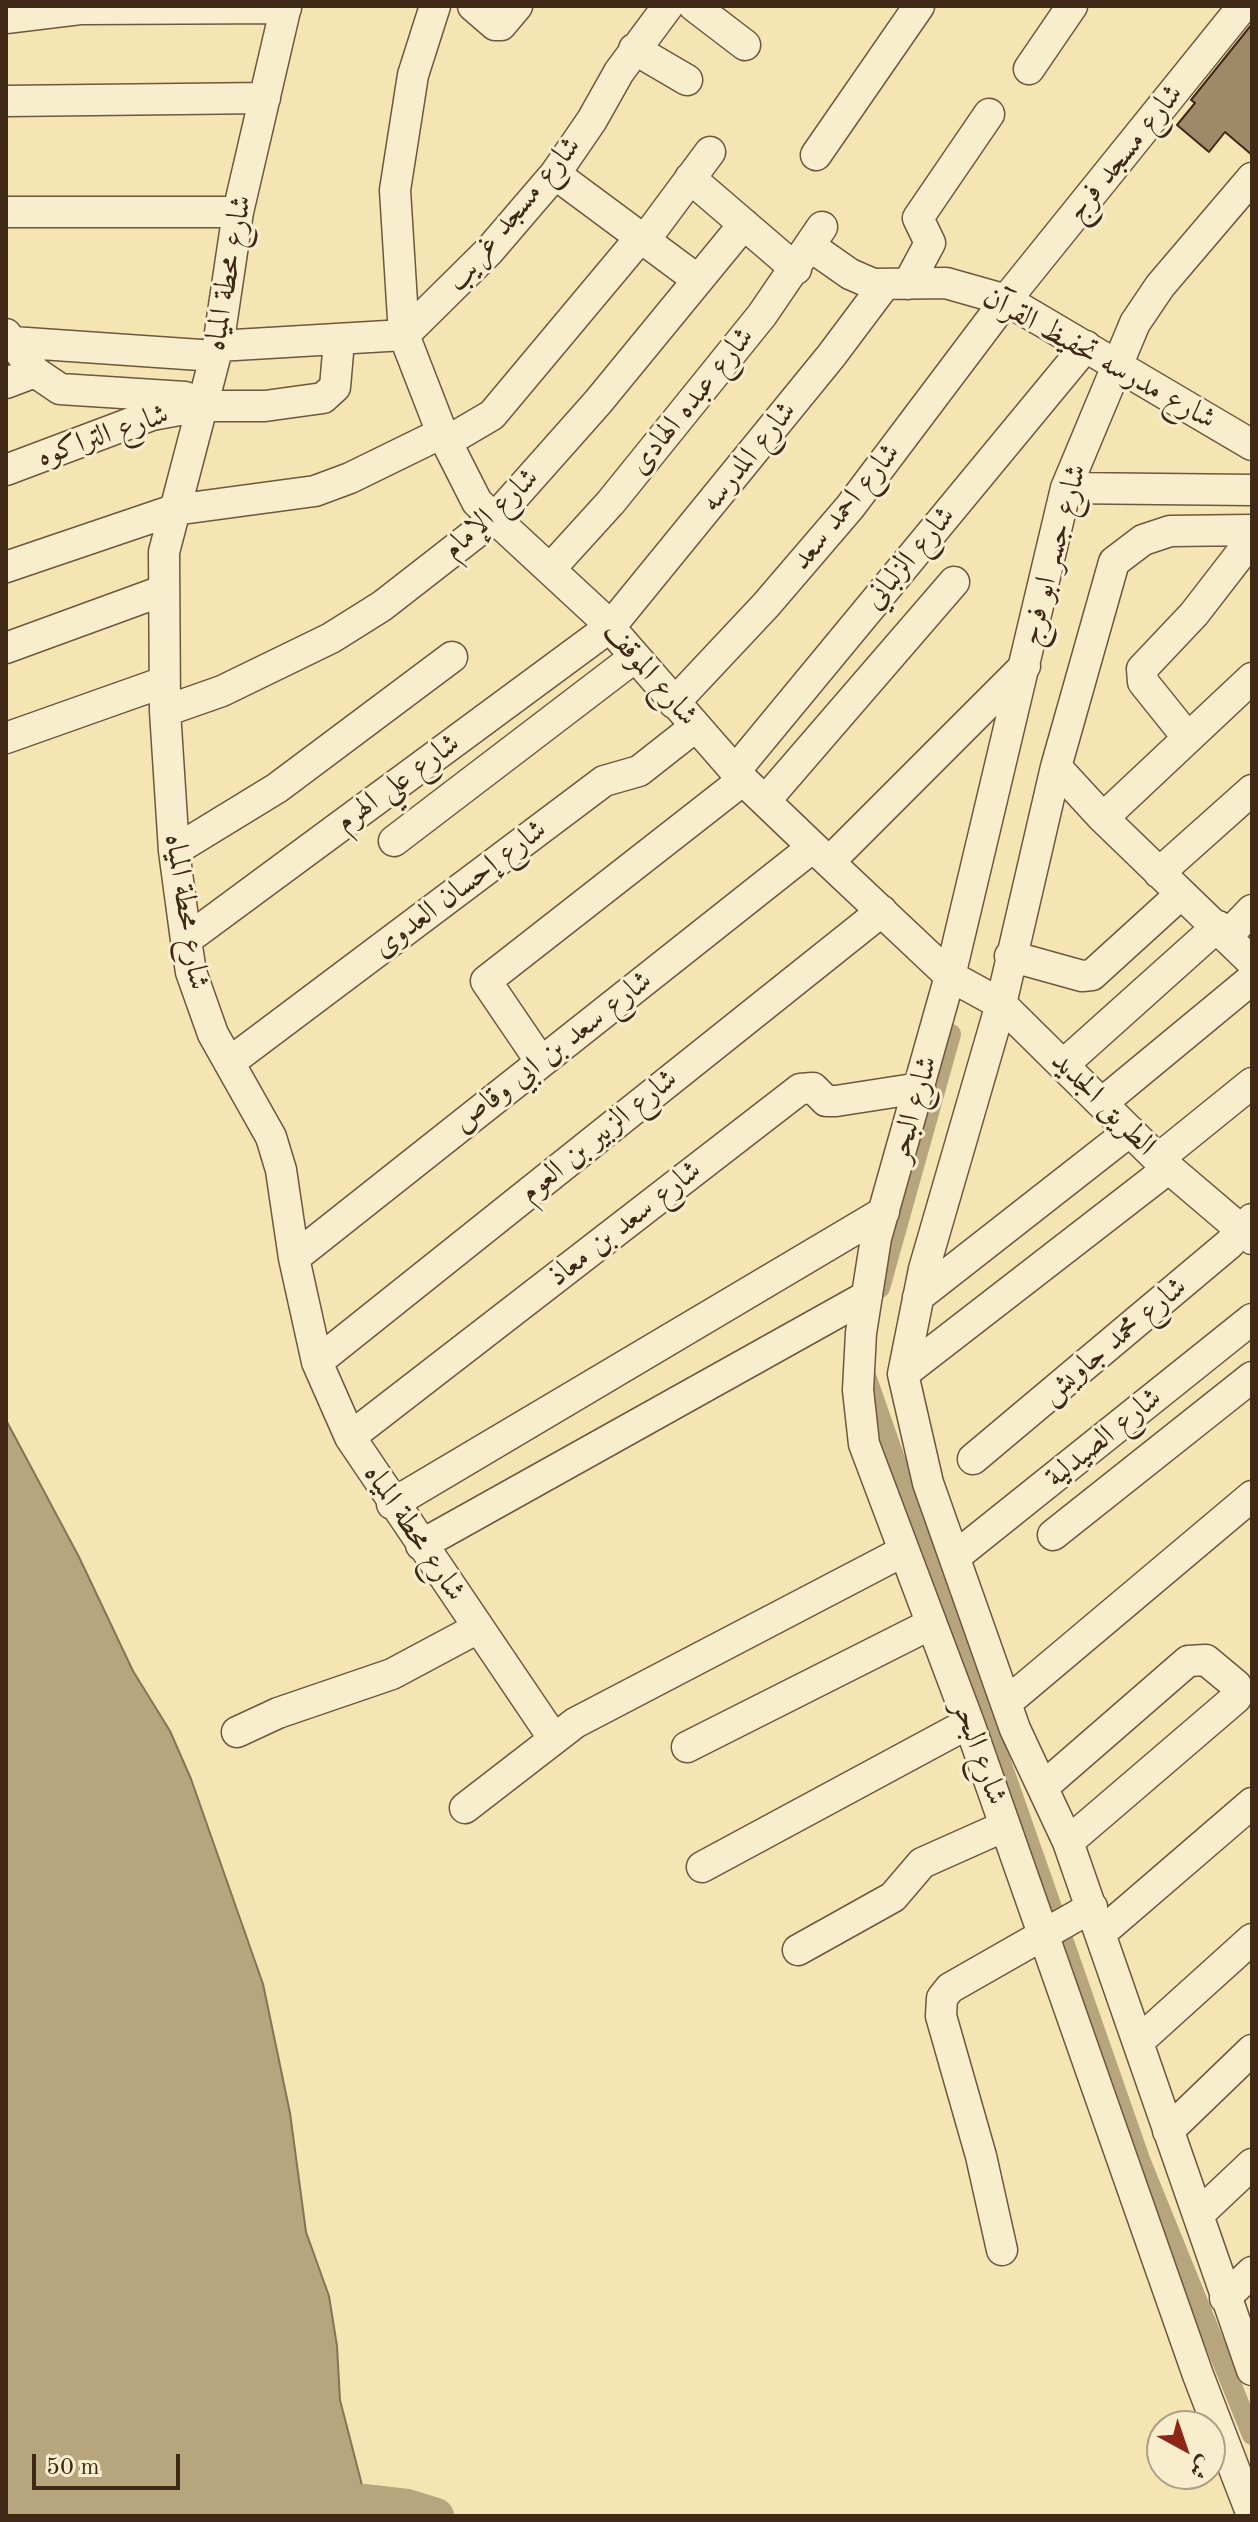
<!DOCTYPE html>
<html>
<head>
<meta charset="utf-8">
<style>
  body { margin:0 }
  #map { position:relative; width:1258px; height:2522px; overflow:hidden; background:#f5e5b3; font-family:"Old Standard TT",Amiri,serif }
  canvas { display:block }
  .frame { position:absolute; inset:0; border:8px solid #402817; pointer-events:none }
  .north { position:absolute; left:1146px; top:2410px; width:80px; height:80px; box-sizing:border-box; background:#f8eece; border:2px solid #ae9f85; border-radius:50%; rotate:140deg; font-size:22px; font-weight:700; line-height:32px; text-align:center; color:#402817 }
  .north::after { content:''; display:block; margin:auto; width:28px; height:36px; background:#8f2418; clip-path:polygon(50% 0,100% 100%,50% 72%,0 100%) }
  .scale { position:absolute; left:32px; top:2454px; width:148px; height:36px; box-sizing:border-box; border:4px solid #402817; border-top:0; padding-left:10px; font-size:24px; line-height:28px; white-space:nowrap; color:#402817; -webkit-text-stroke:6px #f8eece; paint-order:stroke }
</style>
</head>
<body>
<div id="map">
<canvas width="1258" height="2522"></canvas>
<div class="frame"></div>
<div class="north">ش</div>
<div class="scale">50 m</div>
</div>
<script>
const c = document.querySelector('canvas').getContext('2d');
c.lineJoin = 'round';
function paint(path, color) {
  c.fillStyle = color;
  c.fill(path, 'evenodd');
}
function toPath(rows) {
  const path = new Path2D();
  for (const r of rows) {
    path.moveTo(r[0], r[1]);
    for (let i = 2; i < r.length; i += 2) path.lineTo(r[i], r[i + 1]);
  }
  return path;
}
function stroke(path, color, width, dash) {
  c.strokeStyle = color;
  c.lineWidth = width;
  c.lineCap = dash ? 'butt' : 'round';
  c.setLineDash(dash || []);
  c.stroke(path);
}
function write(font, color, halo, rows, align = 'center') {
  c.font = font + ' "Old Standard TT",Amiri,serif';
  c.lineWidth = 6;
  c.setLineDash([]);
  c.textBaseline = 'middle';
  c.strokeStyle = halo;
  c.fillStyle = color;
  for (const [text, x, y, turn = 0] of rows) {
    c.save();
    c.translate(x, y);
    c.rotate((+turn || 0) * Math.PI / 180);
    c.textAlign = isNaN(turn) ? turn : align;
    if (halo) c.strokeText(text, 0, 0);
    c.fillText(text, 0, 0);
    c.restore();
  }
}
const water = toPath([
  [6,1420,79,1557,133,1671,170,1731,191,1779,263,1984,290,2113,306,2232,329,2296,337,2346,340,2400,370,2516,6,2516,6,1420]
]);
paint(water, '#b7a57e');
stroke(water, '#877355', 2);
stroke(toPath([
  [880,1288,951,1034],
  [865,1373,1141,2162,1252,2435]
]), '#b7a57e', 20);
stroke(toPath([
  [364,2502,407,2507,436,2516]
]), '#b7a57e', 36);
const building = toPath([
  [1252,24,1252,155,1225,132,1209,152,1177,125,1195,103,1191,100,1252,24]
]);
paint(building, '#9e8a68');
stroke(building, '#402817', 2);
const minor = toPath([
  [286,6,238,212,218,346,164,552,165,711,174,851,186,940,191,972,213,1034,271,1137,281,1170,294,1258,317,1362,350,1437,554,1739],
  [435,6,413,75,395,190,404,335,442,433,477,502,599,615,743,780,813,847,950,976,1001,1004,1158,1159,1252,1239],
  [473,6,495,25,501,25,517,6],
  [694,6,745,45],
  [6,18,80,9,286,8],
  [634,49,687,80],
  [1029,69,1072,6],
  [6,101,265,98],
  [816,155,919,6],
  [555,174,698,280],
  [690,178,796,269],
  [1252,178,1160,286,1135,323,1066,488,950,976,876,1238,861,1333,858,1390,864,1444,969,1723,1198,2375,1252,2515],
  [6,212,238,212],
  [644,241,710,152],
  [810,246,850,274,873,284,946,283,1006,300,1252,445],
  [908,284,930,243,918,218,989,114],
  [6,334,35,372,60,389,185,397],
  [404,335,489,251,555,174,592,120,619,72,668,6],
  [12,342,215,356],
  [218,346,404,335],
  [6,383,35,372],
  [446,442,492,415,640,238],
  [6,470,152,415,201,406,265,406,323,398,335,387,339,341],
  [1066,488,1252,490],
  [1252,530,1170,531,1143,540,1114,562,1056,767,1001,1004,924,1269,903,1374,928,1483,1015,1729,1068,1842,1252,2370],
  [6,567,174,510,315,491,350,478,442,433],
  [551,568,611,502,762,315,822,227],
  [6,648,162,591],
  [674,703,766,605,850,507,1006,300,1243,6],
  [165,711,222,691,331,638,382,606,495,518,598,402,744,224],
  [6,738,164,682],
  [1188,738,1143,682,1142,669,1194,614,1252,539],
  [1056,767,1103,818,1252,962],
  [735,771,1086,346],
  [765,801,954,582],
  [1103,818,1252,678],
  [394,841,635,657],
  [174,851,277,788,452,657],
  [829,862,1025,666],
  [1159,873,1252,790],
  [1228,935,1252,910],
  [186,940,610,627,831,356,885,284],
  [1010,956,1082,976,1092,975,1181,894],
  [230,1062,604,781,639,771,695,727],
  [541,1062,486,981,743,780],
  [1063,1065,1218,926],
  [1102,1103,1252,979],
  [1158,1159,1252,1083],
  [294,1258,813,847],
  [918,1297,1130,1131],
  [317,1362,882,911],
  [903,1374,1169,1168],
  [350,1437,800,1089,813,1088,826,1101,836,1101,920,1088],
  [973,1459,1229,1244,1252,1219],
  [392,1504,884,1212],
  [1053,1535,1252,1377],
  [421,1545,867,1296],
  [956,1556,1252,1319],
  [1006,1703,1252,1496],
  [237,1732,278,1713,392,1674,478,1628],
  [687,1747,931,1624],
  [1043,1787,1188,1661,1206,1660,1236,1685,1236,1698,1068,1842],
  [465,1808,575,1723,904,1551],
  [702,1867,969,1723],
  [1101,1933,1252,1803],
  [798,1950,893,1897,922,1863,1005,1826],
  [1139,2041,1252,1939],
  [1168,2131,1252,2050],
  [1199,2214,1252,2164],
  [1002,2250,981,2156,941,2016,942,1998,950,1988,1092,1907],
  [1225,2298,1252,2272]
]);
stroke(minor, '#6d573e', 33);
stroke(minor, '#f8eece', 30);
write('30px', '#402817', '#f8eece', [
  ["شارع مسجد فرج",1125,153,-51],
  ["شارع مسجد غريب",514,214,-50],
  ["شارع محطة المياه",229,273,-80],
  ["شارع مدرسه تحفيظ القرآن",1099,359,29],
  ["شارع عبده الهادى",692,401,-51],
  ["شارع التراكوه",103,436,-19],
  ["شارع المدرسه",749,457,-51],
  ["شارع احمد سعد",846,507,-51],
  ["شارع الإمام",491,514,-43],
  ["شارع جسر ابو فرج",1054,555,-75],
  ["شارع الزلباني",910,558,-50],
  ["شارع الموقف",650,674,49],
  ["شارع علي الهرم",398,783,-36],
  ["شارع إحسان العدوى",460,889,-37],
  ["شارع محطة المياه",186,912,81],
  ["شارع سعد بن ابي وقاص",553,1052,-38],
  ["الطريق الجديد",1103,1104,45],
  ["شارع البحر",914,1109,-74],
  ["شارع الزبير بن العوم",599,1136,-39],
  ["شارع سعد بن معاذ",625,1224,-38],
  ["شارع محمد جاويش",1114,1341,-40],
  ["شارع الصيدلية",1104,1438,-39],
  ["شارع محطة المياه",414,1533,56],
  ["شارع البحر",979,1753,70]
]);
</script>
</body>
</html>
